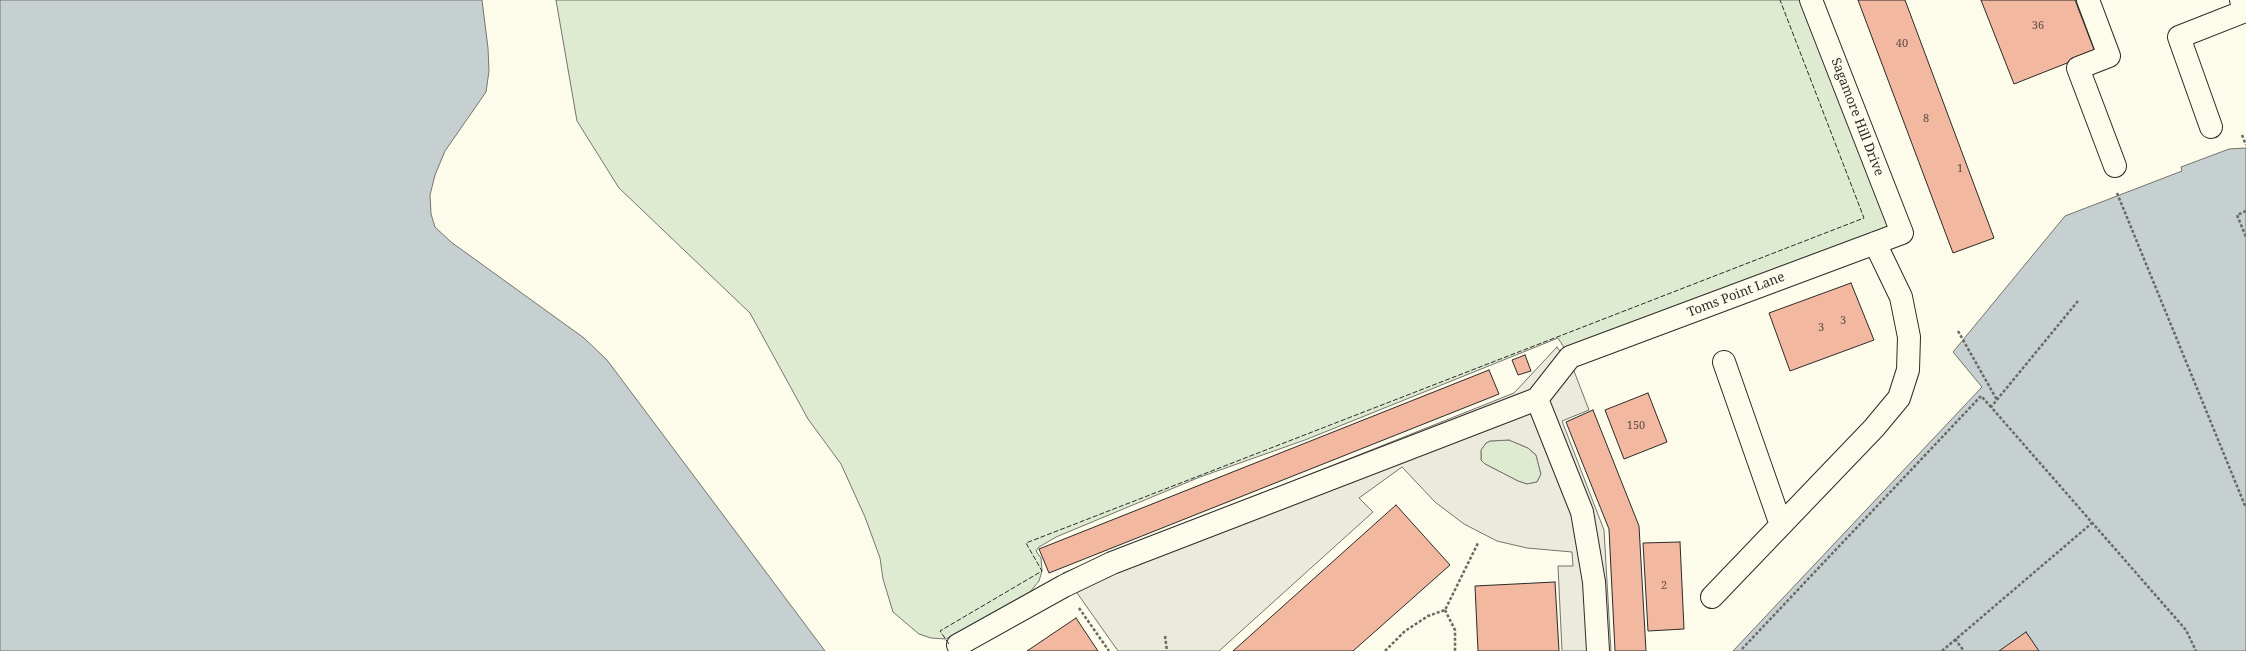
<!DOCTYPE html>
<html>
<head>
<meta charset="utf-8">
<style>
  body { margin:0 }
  canvas { display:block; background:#fdfbea }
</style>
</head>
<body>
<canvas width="2246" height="651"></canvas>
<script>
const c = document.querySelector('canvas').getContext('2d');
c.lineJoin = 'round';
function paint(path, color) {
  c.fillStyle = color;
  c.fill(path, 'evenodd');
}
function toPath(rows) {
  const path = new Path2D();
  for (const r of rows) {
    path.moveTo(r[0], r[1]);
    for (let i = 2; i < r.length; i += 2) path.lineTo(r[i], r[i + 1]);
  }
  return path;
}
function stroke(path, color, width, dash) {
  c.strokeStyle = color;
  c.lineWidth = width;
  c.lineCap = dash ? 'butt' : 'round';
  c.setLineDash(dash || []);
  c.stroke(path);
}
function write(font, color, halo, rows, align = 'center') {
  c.font = font + ' "Noto Serif",serif';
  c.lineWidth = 3;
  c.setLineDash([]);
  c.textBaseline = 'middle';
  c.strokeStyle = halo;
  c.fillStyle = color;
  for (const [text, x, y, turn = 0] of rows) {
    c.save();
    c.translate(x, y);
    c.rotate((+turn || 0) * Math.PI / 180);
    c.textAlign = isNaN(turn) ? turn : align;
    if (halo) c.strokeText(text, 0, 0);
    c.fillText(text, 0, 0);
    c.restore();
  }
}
const green = toPath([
  [556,0,1812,0,1902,233,1570,357,1558,338,1305,440,1200,477,1056,537,1039,547,1036,551,1041,558,1042,571,1039,581,1030,592,946,639,931,638,919,634,893,612,883,579,880,558,865,517,841,464,808,419,750,313,619,188,577,121,556,0],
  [1509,440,1528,448,1536,455,1541,474,1537,482,1527,484,1518,481,1485,464,1481,460,1481,450,1486,443,1490,441,1509,440]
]);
paint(green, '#deebd1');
stroke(green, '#74746e', 1);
const parking = toPath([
  [1557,347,1574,371,1589,410,1562,421,1604,530,1611,651,1562,651,1558,566,1573,566,1572,552,1527,548,1497,541,1464,524,1435,502,1402,467,1359,498,1373,512,1219,651,1118,651,1063,573,1514,393,1557,347],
  [1509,440,1528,448,1536,455,1541,474,1537,482,1527,484,1518,481,1485,464,1481,460,1481,450,1486,443,1490,441,1509,440]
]);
paint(parking, '#eceadb');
stroke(parking, '#74746e', 1);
const water = toPath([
  [0,0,482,0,488,48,489,71,486,92,445,151,435,175,430,195,431,214,435,227,451,242,584,338,607,360,825,651,0,651,0,0],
  [2246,148,2246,651,1733,651,1982,387,1953,352,2065,216,2182,171,2181,167,2229,149,2246,148]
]);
paint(water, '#c7d0d0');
stroke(water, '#74746e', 1);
const building = toPath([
  [1858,0,1905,0,1994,238,1953,253,1858,0],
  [1981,0,2075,0,2095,52,2014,84,1981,0],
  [1851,283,1874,340,1790,371,1769,313,1851,283],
  [1525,355,1531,371,1518,375,1512,360,1525,355],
  [1489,370,1499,394,1049,573,1039,549,1489,370],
  [1648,393,1667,442,1624,459,1605,410,1648,393],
  [1593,410,1639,526,1646,651,1615,651,1609,529,1566,422,1593,410],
  [1396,505,1450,565,1353,651,1233,651,1396,505],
  [1680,542,1684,629,1648,631,1643,543,1680,542],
  [1555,582,1559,651,1478,651,1475,586,1555,582],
  [1076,618,1098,651,1027,651,1076,618],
  [2026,632,2039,651,1999,651,2026,632]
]);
paint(building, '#f2b8a0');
stroke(building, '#2b2b2b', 1);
const minor = toPath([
  [2088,0,2109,56,2078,68,2115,166],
  [2211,127,2179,37,2245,11,2241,0],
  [1724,362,1781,525],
  [1537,399,1582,512,1594,582,1598,651],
  [1712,597,1874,428,1899,398,1908,370,1909,337,1901,297,1875,243],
  [958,645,1064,586,1112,563,1537,399,1570,357,1902,233,1811,0]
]);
stroke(minor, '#2b2b2b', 24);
stroke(toPath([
  [2242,135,2246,145],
  [2117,193,2246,508],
  [2246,211,2237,215,2246,237],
  [2078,301,1991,407,2186,630,2196,651],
  [1958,331,1997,400],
  [1079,608,1109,651],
  [1445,610,1455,630,1455,651],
  [1165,636,1167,651],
  [1955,639,1964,651],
  [1742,649,1981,396,1991,407],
  [1385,651,1405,631,1428,616,1445,610,1478,543],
  [1942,651,2092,523]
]), '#6a6964', 2.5, [3, 2]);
stroke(minor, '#fdfbea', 22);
stroke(toPath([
  [949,644,940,631,1042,571,1026,543,1864,218,1780,0]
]), '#2b2b2b', 1, [5, 2]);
write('11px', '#5d4e48', null, [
  ["36",2038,26],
  ["40",1902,44],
  ["8",1926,119],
  ["1",1960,169],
  ["3",1843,321],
  ["3",1821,328],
  ["150",1636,426],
  ["2",1664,586]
]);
write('13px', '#2b2b2b', '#fdfbea', [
  ["Sagamore Hill Drive",1857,117,69],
  ["Toms Point Lane",1736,295,-21]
]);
</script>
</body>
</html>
